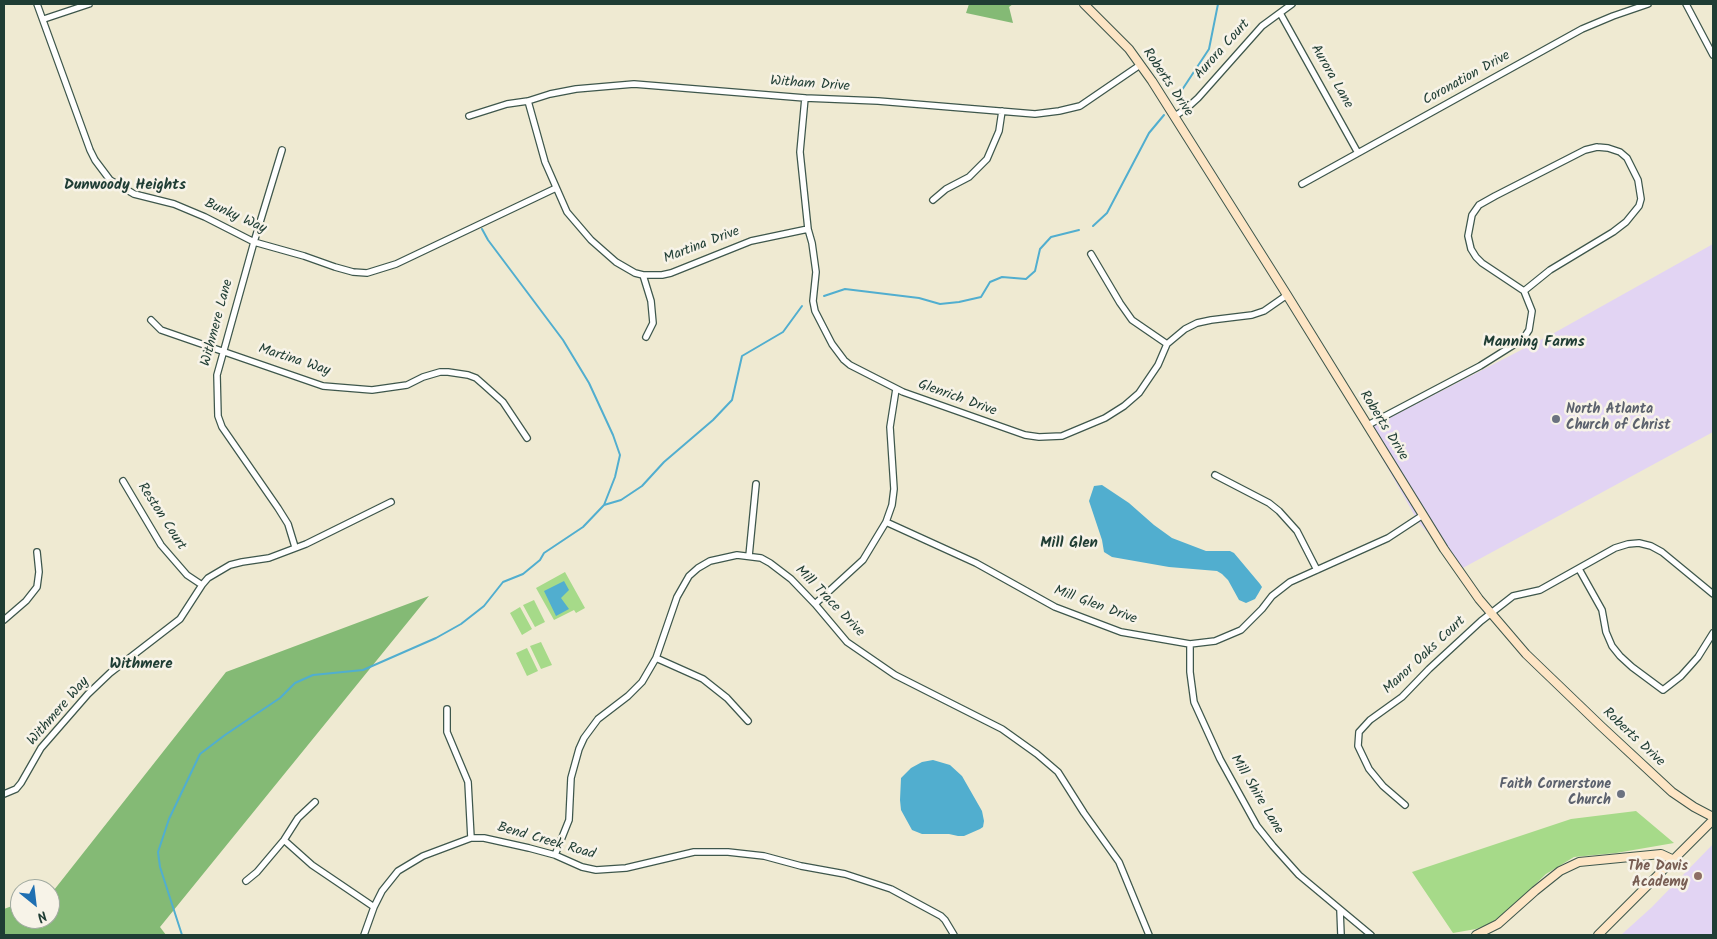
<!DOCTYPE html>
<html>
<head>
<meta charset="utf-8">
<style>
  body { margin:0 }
  #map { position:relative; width:1717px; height:939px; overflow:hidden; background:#efead2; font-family:Kalam,sans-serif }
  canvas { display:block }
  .frame { position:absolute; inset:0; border:5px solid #1f3d34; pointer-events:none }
  .north { position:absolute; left:10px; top:879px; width:50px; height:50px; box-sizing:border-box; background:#f7f3e8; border:1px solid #a1aaa0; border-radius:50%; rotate:151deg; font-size:14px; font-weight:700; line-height:20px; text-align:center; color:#1f3d34 }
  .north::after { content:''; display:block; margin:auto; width:18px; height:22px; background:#1f6fb2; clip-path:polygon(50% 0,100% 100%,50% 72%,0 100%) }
</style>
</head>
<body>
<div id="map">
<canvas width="1717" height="939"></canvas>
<div class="frame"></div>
<div class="north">N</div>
</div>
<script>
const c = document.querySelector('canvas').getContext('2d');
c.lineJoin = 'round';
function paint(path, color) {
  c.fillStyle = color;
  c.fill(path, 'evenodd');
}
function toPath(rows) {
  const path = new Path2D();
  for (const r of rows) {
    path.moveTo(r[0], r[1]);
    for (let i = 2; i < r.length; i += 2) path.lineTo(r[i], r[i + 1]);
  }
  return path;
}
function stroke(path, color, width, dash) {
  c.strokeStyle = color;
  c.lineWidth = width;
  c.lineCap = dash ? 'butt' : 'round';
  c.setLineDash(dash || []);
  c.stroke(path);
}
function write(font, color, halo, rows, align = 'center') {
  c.font = font + ' Kalam,sans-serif';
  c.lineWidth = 5;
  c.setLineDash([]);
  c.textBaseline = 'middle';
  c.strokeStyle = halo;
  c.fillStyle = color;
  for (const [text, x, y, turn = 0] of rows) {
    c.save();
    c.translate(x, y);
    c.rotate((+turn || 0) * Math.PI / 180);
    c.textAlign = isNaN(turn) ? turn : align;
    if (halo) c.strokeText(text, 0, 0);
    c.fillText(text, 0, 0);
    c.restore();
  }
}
paint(toPath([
  [1713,244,1713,432,1461,569,1419,523,1366,430,1554,333],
  [1713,844,1713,935,1621,935,1652,907]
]), '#e2d4f3');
paint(toPath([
  [565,572,585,608,576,613,574,610,554,620,536,588],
  [534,600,545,622,535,627,523,605],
  [520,607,532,629,522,635,510,613],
  [541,642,552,665,541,669,530,646],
  [527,648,538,671,527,676,516,653],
  [1636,811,1674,843,1616,853,1574,857,1546,874,1503,915,1489,924,1476,929,1453,933,1412,872,1571,819]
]), '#a6da89');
paint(toPath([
  [969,4,1013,4,1009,7,1013,23,966,13],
  [429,596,160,927,166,935,4,935,4,909,20,903,20,919,50,919,50,891,54,890,226,672]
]), '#84ba75');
paint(toPath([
  [1102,485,1129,503,1154,525,1172,538,1206,551,1230,551,1234,553,1260,584,1262,587,1258,594,1255,599,1246,603,1239,600,1228,580,1222,574,1217,571,1169,567,1112,557,1104,552,1102,540,1089,501,1094,486],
  [564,581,569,590,561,598,569,609,556,616,544,591],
  [933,760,950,765,962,776,982,811,984,821,983,827,980,829,964,836,958,836,949,834,922,834,912,830,901,810,900,800,901,778,911,768,922,762]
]), '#51aecf');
stroke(toPath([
  [1176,99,1209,49,1218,4],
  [1093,226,1107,213,1149,133,1164,115],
  [824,296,845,289,919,298,940,304,959,302,981,297,990,282,1002,277,1026,279,1035,271,1040,249,1051,237,1079,230],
  [604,505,621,500,642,486,664,462,713,420,732,400,742,356,783,332,802,306],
  [182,935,160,867,158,852,169,819,200,754,225,735,280,698,295,683,313,675,363,670,436,638,461,624,484,606,503,582,523,574,540,560,544,553,583,527,604,505,615,477,620,455,613,435,589,383,563,340,488,240,482,229]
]), '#51aecf', 2);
const street = toPath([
  [37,4,90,150,95,160,110,180,134,194,174,204,205,217,254,242,304,256,335,267,353,272,367,273,396,264,556,188],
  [1686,4,1713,55],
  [1280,13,1358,153],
  [44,19,89,4],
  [805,98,800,152,808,229,812,243,816,272,813,301,815,311,832,344,844,360,850,365,903,392,1025,435,1039,437,1062,436,1105,418,1124,406,1139,393,1158,365,1167,344,1185,329,1197,323,1211,320,1252,315,1264,311,1287,295],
  [528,101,545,162,567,212,591,240,616,262,635,273,643,275,662,275,671,273,751,241,808,229],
  [469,116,507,104,528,101,550,94,576,89,634,84,805,98,878,101,1035,114,1059,111,1080,106,1140,65],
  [1175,116,1187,108,1198,98,1262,26,1292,4],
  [1597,147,1608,148,1620,152,1627,158,1638,180,1641,199,1639,206,1626,222,1613,232,1550,270,1524,291,1482,263,1476,257,1471,249,1468,236,1472,215,1479,205,1495,196,1585,150,1597,147],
  [282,150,254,242,217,375,218,416,222,427,278,508,288,524,295,547],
  [1302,184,1582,29,1613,16,1648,4],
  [933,200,946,189,969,177,987,159,999,131,1002,111],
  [1091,254,1120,303,1132,320,1167,344],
  [643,275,651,301,653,323,646,337],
  [151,320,161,330,323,386,372,390,407,385,423,377,440,372,448,372,468,375,476,378,484,385,503,402,527,438],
  [1368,425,1480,366,1523,339,1529,330,1532,311,1524,291],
  [1215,475,1269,503,1279,511,1297,531,1317,570],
  [123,481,161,545,187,575,202,585],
  [886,522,976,563,1055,607,1121,632,1190,644,1215,641,1241,630,1262,609,1272,596,1290,582,1388,538,1423,515],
  [749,556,756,484],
  [1579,569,1602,610,1606,632,1612,646,1620,656,1632,667,1663,690,1681,676,1690,666,1698,657,1713,633],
  [815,604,863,560,886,522,892,505,894,489,890,427,896,389],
  [4,620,26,601,37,587,39,572,37,552],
  [1190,644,1190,672,1194,702,1220,759,1257,826,1273,846,1299,875,1371,935],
  [656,658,703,679,727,698,748,721],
  [447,709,447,732,468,782,471,838],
  [4,794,16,789,21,783,41,748,88,694,110,673,180,619,202,585,208,578,230,565,242,562,269,558,306,544,391,502],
  [1405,805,1383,786,1369,769,1358,746,1359,732,1370,720,1402,697,1429,669,1481,621,1513,596,1540,590,1615,548,1628,544,1639,543,1651,546,1662,552,1713,594],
  [284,840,312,865,374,907],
  [555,855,569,820,571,778,579,749,584,738,598,719,628,696,642,682,656,658,677,597,689,576,698,568,710,561,737,555,761,558,770,563,791,579,815,604,847,642,895,675,1002,729,1037,754,1058,772,1084,813,1119,862,1149,935],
  [246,881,257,872,284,840,298,818,315,802],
  [1340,910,1341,935],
  [364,935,374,907,382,891,398,871,423,856,471,838,484,838,529,848,555,855,582,867,596,870,626,868,694,852,728,852,764,856,801,866,845,874,891,889,941,916,945,920,954,935]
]);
const secondary = toPath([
  [1084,4,1129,49,1152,81,1287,295,1444,549,1479,599,1526,654,1602,727,1672,792,1694,807,1713,817],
  [1476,935,1498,924,1535,891,1560,871,1579,862,1661,854,1674,860],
  [1598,935,1713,820]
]);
stroke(street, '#3e574c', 8);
stroke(secondary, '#3e574c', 10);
stroke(street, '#fff', 5.5);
stroke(secondary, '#fde5c5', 8);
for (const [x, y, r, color] of [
  [1556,419,5,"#6b7280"],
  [1621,794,5,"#6b7280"],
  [1698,876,5,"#8d6e63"]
]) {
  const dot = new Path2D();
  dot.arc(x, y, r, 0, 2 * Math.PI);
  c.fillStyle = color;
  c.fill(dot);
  stroke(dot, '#f7f3e8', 2);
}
write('14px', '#1f3d34', '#f7f3e8', [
  ["Aurora Court",1223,50,-48],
  ["Aurora Lane",1331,77,60],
  ["Coronation Drive",1467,79,-29],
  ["Roberts Drive",1167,83,56],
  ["Witham Drive",810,85,4],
  ["Bunky Way",235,217,24],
  ["Martina Drive",702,246,-21],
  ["Withmere Lane",218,323,-75],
  ["Martina Way",294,361,18],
  ["Glenrich Drive",957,399,20],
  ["Roberts Drive",1383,426,58],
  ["Reston Court",161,517,57],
  ["Mill Trace Drive",829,602,46],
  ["Mill Glen Drive",1095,606,20],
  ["Manor Oaks Court",1425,656,-43],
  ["Withmere Way",59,712,-49],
  ["Roberts Drive",1633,738,43],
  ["Mill Shire Lane",1256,795,59],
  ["Bend Creek Road",546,842,16]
]);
write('bold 14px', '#5b616d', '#f7f3e8', [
  ["North Atlanta",1566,411],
  ["Church of Christ",1566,427],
  ["Faith Cornerstone",1611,786,"right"],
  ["Church",1611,802,"right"]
], 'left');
write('bold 14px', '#785e54', '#f7f3e8', [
  ["The Davis",1688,868],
  ["Academy",1688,884]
], 'right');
write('bold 15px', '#1f3d34', '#f7f3e8', [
  ["Dunwoody Heights",125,186],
  ["Manning Farms",1534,343],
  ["Mill Glen",1069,544],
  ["Withmere",141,665]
]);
</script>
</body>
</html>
